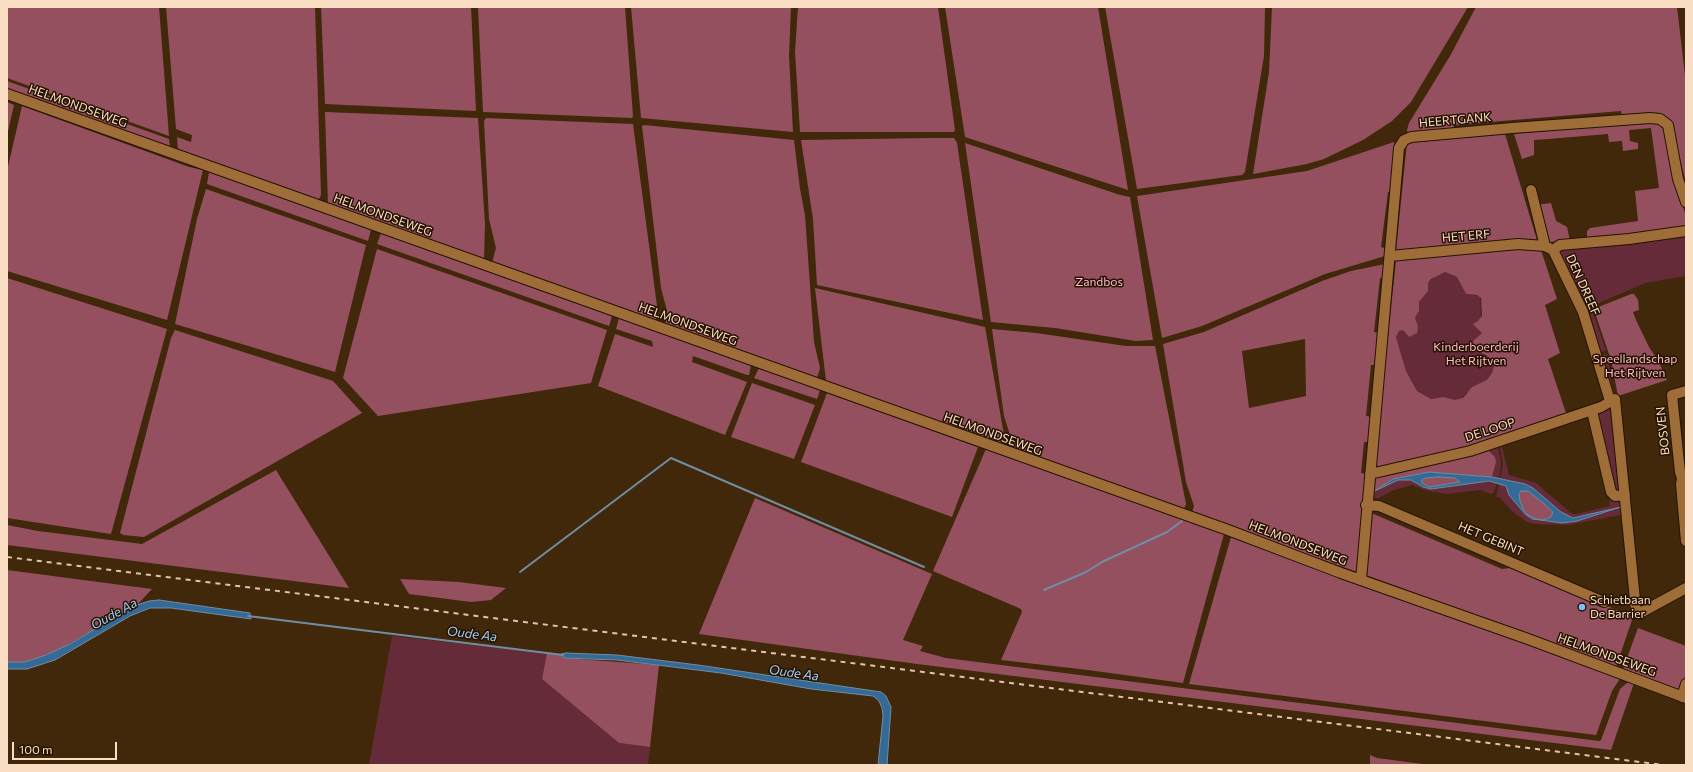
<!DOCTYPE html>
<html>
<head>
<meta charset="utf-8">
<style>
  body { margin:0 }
  #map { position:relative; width:1693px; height:772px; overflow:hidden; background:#41280a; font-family:Commissioner,sans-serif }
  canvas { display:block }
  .frame { position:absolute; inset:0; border:8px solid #fadec3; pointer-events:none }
  .scale { position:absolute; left:12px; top:742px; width:105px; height:18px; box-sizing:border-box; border:2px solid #fadec3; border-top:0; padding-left:5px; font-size:12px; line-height:14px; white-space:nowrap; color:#fadec3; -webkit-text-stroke:3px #241100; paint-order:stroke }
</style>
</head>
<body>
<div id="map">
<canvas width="1693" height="772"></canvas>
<div class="frame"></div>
<div class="scale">100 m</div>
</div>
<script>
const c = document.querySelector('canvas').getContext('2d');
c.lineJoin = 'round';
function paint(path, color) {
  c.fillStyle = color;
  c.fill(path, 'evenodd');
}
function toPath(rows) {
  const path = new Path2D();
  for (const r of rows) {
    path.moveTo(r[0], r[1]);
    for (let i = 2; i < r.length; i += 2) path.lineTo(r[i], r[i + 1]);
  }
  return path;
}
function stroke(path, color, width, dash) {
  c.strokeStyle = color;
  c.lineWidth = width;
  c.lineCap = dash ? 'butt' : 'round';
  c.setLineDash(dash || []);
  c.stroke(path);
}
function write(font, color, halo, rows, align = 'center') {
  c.font = font + ' Commissioner,sans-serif';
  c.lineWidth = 3;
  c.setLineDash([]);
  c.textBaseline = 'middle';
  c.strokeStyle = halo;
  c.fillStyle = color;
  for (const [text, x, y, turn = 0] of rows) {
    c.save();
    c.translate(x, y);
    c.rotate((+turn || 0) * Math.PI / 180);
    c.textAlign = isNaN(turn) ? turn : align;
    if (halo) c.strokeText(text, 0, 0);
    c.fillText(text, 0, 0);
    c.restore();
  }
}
paint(toPath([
  [1686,234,1686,276,1645,283,1590,307,1585,307,1559,251,1559,248],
  [1445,272,1457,277,1466,294,1480,296,1481,318,1541,356,1466,393,1461,400,1455,400,1444,397,1431,399,1417,391,1406,371,1396,337,1399,331,1403,330,1409,337,1418,326,1415,318,1419,311,1419,302,1428,291,1428,283,1436,275],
  [1590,311,1592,311,1606,350,1598,354,1586,313],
  [1605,354,1608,356,1613,396,1599,356],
  [1612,406,1622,493,1617,495,1598,411],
  [1499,443,1501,443,1509,475,1536,483,1571,513,1576,514,1610,506,1609,499,1611,498,1622,498,1625,514,1568,525,1534,524,1527,522,1513,512,1499,497,1496,497,1499,483,1506,486,1509,495,1525,514,1532,519,1540,521,1570,522,1612,511,1621,507,1576,518,1568,517,1525,484,1500,479,1503,464],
  [1497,444,1501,463,1499,479,1492,477,1496,462,1495,457,1488,450],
  [1398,480,1411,480,1420,486,1431,489,1479,481,1497,483,1494,492,1491,494,1480,490,1446,494,1428,491,1412,485,1391,491,1379,498,1371,498,1374,493,1390,483],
  [392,636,547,653,542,679,619,743,650,747,648,765,369,765]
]), '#662b39');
paint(toPath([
  [7,7,159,7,169,136,7,78],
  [166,7,315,7,321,195,318,201,178,150,177,137,191,142,192,135,176,129],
  [321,7,471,7,476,111,325,104],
  [478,7,625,7,633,116,632,118,483,112],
  [631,7,791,7,789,56,793,132,641,118],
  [798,7,938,7,955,130,954,132,800,132,795,52],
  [945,7,1098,7,1128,190,965,137],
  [1105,7,1265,7,1264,56,1245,172,1242,175,1137,189],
  [1272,7,1468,7,1411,102,1392,121,1363,140,1324,159,1307,164,1253,174,1269,72],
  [1476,7,1677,7,1686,84,1686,183,1672,127,1663,118,1622,117,1621,111,1454,125,1454,131,1408,134,1407,130,1409,123,1450,56],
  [7,81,169,139,170,148,7,90],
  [7,102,14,105,7,136],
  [22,106,189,167,203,170,167,320,7,271,7,171],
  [325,112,478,118,485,224,484,260,328,204],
  [486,118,633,124,657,306,656,322,492,263,496,248,489,219,484,121],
  [1648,122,1657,124,1665,129,1675,184,1686,216,1686,229,1587,239,1587,231,1590,228,1638,221,1635,191,1659,188,1651,128,1629,130,1630,141,1638,143,1638,149,1623,151,1622,141,1609,142,1608,134,1548,139,1534,140,1534,155,1522,159,1514,134],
  [644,125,794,140,800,189,805,215,814,342,820,368,817,378,665,325,667,311,661,288,642,126],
  [1505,134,1537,240,1396,250,1407,143],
  [930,138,954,138,957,143,983,320,817,285,813,219,801,140],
  [1394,142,1396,149,1393,192,1388,192,1381,247,1387,249,1385,256,1325,274,1202,326,1162,338,1137,196,1307,171],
  [965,143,1120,195,1130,197,1153,340,1136,341,1055,328,991,322],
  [209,172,371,230,368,241,207,184],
  [206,189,366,245,335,372,175,324,197,219],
  [1551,203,1556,221,1567,227,1570,241,1548,242,1535,205],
  [381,233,612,316,610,323,609,326,377,244],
  [1540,247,1557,299,1545,305,1560,353,1548,359,1567,416,1470,447,1381,469,1374,467,1396,261,1400,259,1515,248],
  [1445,272,1457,277,1466,294,1477,295,1481,298,1482,316,1478,321,1473,324,1482,333,1471,343,1472,348,1486,355,1493,361,1494,366,1492,373,1487,380,1472,387,1463,398,1455,400,1444,397,1431,399,1417,391,1406,371,1396,337,1399,331,1403,330,1409,337,1417,333,1418,326,1415,318,1419,311,1419,302,1428,291,1428,283,1431,279],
  [377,249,607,330,591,383,378,416,343,378],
  [1385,264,1385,278,1380,278,1374,332,1380,333,1376,365,1371,365,1366,416,1372,417,1370,442,1364,442,1361,473,1367,474,1357,572,1192,513,1194,506,1186,482,1163,344,1204,332,1322,281,1351,271],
  [1305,339,1306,396,1249,408,1242,351],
  [7,278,167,329,111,534,7,518],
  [815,288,985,327,1004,435,1001,443,826,381],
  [1631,294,1634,294,1638,300,1639,310,1633,312,1636,320,1649,347,1655,356,1656,356,1667,380,1618,396,1611,360,1594,310,1596,308],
  [619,318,751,365,749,375,747,375,693,356,692,362,747,382,725,435,598,386,615,334,653,347,652,341,616,329],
  [992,329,1036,333,1126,346,1155,346,1186,504,1184,509,1010,448,1011,438,1004,416],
  [175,330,327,379,333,381,362,413,144,537,123,535,120,533,171,338],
  [759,368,820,390,817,399,754,378],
  [752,383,815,405,794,459,731,437],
  [827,393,978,447,952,517,801,462],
  [986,449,1224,534,1183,683,1088,670,1001,660,1022,612,1021,609,933,571],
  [1488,450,1495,457,1496,462,1492,477,1429,472,1393,479,1373,492,1376,477],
  [276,470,349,588,7,545,7,525,38,531,142,544],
  [1439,477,1455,478,1460,482,1429,487,1422,483,1422,480,1425,478],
  [1521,491,1528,491,1542,502,1553,512,1551,517,1543,520,1537,519,1528,515,1523,509,1520,501,1519,494],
  [755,498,932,574,903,640,923,646,920,651,946,658,1599,741,1601,740,1620,689,1628,682,1634,683,1611,750,917,664,699,634],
  [1369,512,1502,569,1517,567,1633,617,1616,667,1366,575],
  [1231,537,1621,677,1612,691,1596,735,1189,684],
  [7,570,152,589,138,604,57,651,25,662,15,663,7,662],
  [400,579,459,582,506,588,491,600,471,602,409,594],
  [1638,628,1686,646,1686,673,1681,690,1623,669],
  [547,653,561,654,564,658,659,665,650,747,619,743,542,679],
  [1370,755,1377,758,1430,765,1370,765]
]), '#94505f');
const water = toPath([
  [1429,472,1492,477,1525,484,1533,488,1561,512,1573,518,1621,507,1577,521,1562,523,1532,519,1525,514,1509,495,1506,486,1489,481,1431,489,1423,487,1411,480,1398,480,1373,492,1393,479,1429,472],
  [1439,477,1455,478,1460,482,1429,487,1422,483,1422,480,1425,478,1439,477],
  [1521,491,1528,491,1542,502,1553,512,1551,517,1543,520,1537,519,1528,515,1523,509,1520,501,1519,494,1521,491],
  [159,600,250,613,251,619,171,608,150,608,130,616,55,660,27,669,7,669,7,662,25,662,46,655,70,644,131,607,149,601,159,600],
  [566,653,617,655,698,665,881,692,886,696,891,707,887,765,878,765,883,716,882,708,879,701,873,696,811,689,721,673,617,660,564,658,561,654,566,653]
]);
paint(water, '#356a97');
stroke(water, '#708da4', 1);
stroke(toPath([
  [520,572,671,458,924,567],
  [1044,590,1086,572,1102,562,1167,532,1182,521],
  [248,616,563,655]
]), '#708da4', 2);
const minor = toPath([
  [7,94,1228,530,1341,573,1528,639,1686,698],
  [1531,190,1545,246],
  [1553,250,1583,312,1610,401],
  [1390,256,1518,244,1545,246,1553,250,1560,245,1629,239,1686,231],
  [1686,391,1672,395,1680,472,1682,478,1681,484,1686,541],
  [1592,411,1611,492,1615,496,1625,495],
  [1370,474,1470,451,1601,407,1615,399,1636,610],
  [1366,505,1379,506,1604,602],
  [1361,580,1399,148,1404,140,1411,137,1512,128,1650,118,1660,119,1668,125,1678,179,1686,202],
  [1642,612,1686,588],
  [1682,697,1686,684]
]);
stroke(minor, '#221303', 12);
stroke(minor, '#9f6e38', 10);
stroke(toPath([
  [7,557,1664,765]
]), '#e1c6aa', 2, [5, 5]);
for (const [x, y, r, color] of [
  [1582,607,4,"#7dbef9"]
]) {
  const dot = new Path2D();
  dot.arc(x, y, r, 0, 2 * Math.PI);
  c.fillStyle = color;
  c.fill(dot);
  stroke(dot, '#241100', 1.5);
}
write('12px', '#fadec3', '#241100', [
  ["HELMONDSEWEG",78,106,20],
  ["HEERTGANK",1455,120,-5],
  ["HELMONDSEWEG",383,215,20],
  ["HET ERF",1466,236,-5],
  ["DEN DREEF",1583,285,66],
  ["HELMONDSEWEG",688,324,20],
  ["DE LOOP",1490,430,-18],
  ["BOSVEN",1663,431,-96],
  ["HELMONDSEWEG",993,434,20],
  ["HET GEBINT",1491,539,23],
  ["HELMONDSEWEG",1298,543,21],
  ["HELMONDSEWEG",1607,655,20]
]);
write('12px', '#fcbdc8', '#241100', [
  ["Zandbos",1099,282],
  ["Kinderboerderij",1476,347],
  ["Het Rijtven",1476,361],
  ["Speellandschap",1635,359],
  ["Het Rijtven",1635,373]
]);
write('12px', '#fadec3', '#241100', [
  ["Schietbaan",1590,600],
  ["De Barrier",1590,614]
], 'left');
write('italic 13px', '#a1cdf5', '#241100', [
  ["Oude Aa",114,614,-29],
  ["Oude Aa",472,634,7],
  ["Oude Aa",794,673,8]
]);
</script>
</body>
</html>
